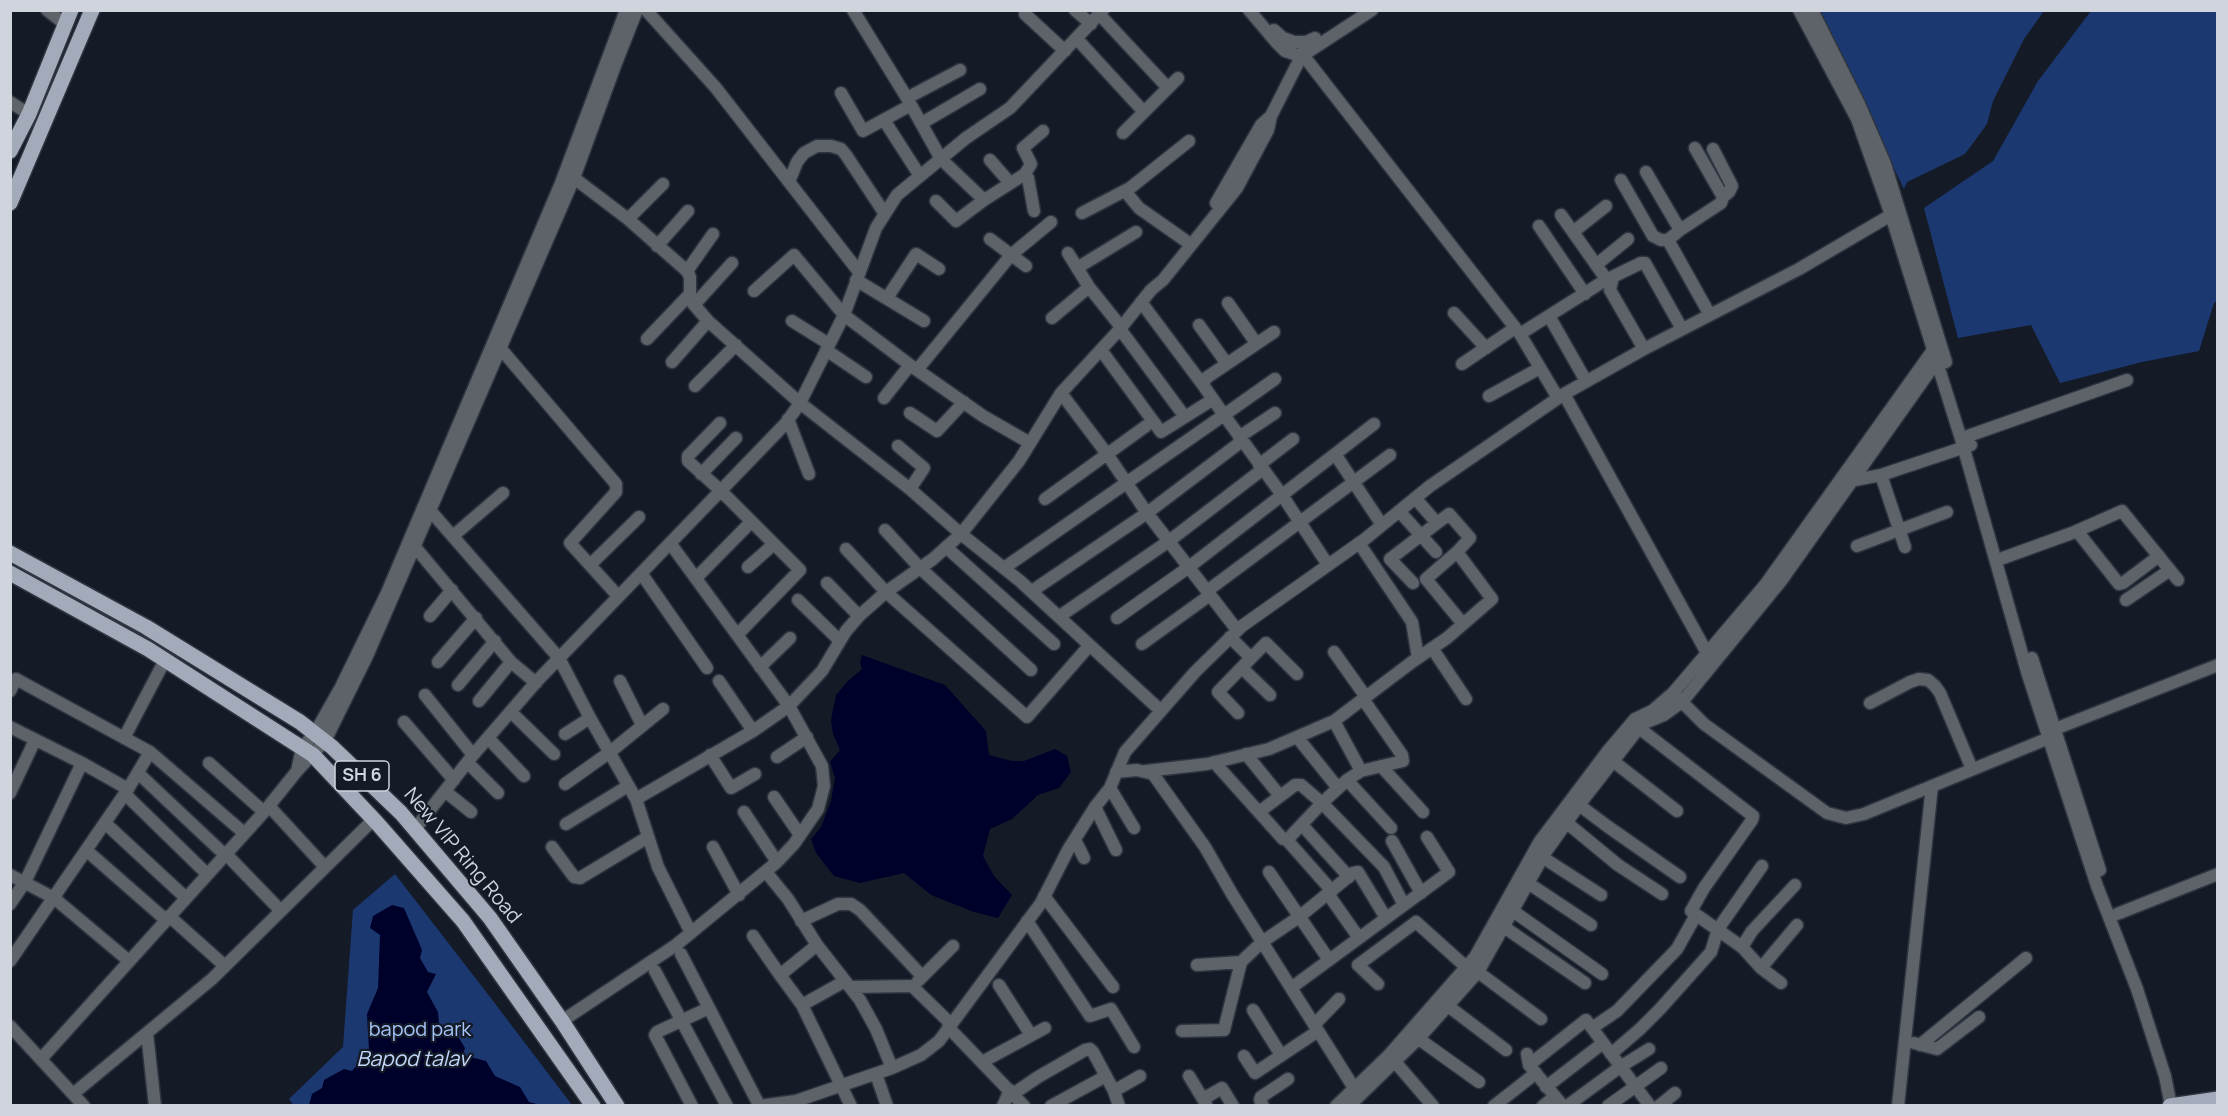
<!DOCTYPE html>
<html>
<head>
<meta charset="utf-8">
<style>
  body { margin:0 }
  #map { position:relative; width:2228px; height:1116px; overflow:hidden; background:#141b27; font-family:Manrope,sans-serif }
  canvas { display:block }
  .frame { position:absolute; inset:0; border:12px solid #cfd4dd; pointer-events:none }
</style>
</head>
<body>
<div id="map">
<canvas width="2228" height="1116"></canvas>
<div class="frame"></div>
</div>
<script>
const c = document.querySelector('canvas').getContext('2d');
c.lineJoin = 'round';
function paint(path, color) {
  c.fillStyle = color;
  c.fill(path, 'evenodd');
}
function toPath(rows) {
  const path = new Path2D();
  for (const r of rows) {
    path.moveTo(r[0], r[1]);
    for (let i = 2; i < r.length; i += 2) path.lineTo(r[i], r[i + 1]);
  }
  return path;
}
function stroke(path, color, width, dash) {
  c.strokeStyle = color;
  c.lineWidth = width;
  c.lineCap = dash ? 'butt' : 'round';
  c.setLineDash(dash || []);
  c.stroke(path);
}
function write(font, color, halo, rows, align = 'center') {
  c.font = font + ' Manrope,sans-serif';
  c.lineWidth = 4.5;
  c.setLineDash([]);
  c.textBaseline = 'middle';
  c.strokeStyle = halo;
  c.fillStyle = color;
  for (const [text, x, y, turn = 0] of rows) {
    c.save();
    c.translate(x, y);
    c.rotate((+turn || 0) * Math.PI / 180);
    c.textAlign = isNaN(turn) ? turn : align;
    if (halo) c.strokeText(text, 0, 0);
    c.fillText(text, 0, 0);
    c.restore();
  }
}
paint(toPath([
  [1817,11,2044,11,2024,39,1993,101,1987,124,1965,154,1907,182,1904,189],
  [2091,11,2217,11,2217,301,2214,303,2199,351,2142,362,2060,383,2031,325,1958,338,1924,208,1993,161,2038,81],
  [395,874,490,997,572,1105,294,1106,289,1099,343,1047,353,910]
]), '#1c3871');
paint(toPath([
  [862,655,945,685,986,731,989,755,1012,761,1024,761,1055,749,1067,756,1071,772,1059,788,1038,795,1012,819,990,829,983,856,994,876,1012,895,998,918,974,912,931,895,904,873,860,883,834,876,816,853,811,839,821,827,831,801,835,778,830,762,840,750,833,734,831,720,836,695,848,681,862,669,860,662],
  [392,905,404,908,422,950,420,958,428,972,436,974,427,992,438,1012,439,1024,452,1036,459,1038,465,1048,463,1055,486,1061,495,1076,520,1087,529,1102,540,1105,309,1105,312,1094,322,1088,324,1080,344,1069,352,1071,369,1051,367,1014,378,988,380,935,370,928,373,916]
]), '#00012b');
const minor = toPath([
  [47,10,65,24],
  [626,10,561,183,386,595,341,687,315,733,302,748,297,771,325,741,367,656,574,178,616,63,637,10],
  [646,10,716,88,859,272],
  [853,10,907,98,941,159,984,200,1025,174,1028,178,1034,211],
  [1075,10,1091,24],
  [1249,10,1276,42,1285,51,1297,55,1308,52,1372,10],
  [1799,10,1857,119,1891,215,1962,442,2028,675,2097,886,2137,989,2165,1076,2171,1106],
  [1812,10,1859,104,1885,164,1946,362],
  [1025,14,1065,51],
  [1100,15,1168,88],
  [1274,30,1283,38,1294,42,1306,42,1315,38],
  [1077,39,1144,112],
  [1303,55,1520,334,1558,398],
  [841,93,863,131,911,105],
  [907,98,960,70],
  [10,102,29,114],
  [884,120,920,176],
  [922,123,980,89],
  [1123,133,1178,78],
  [1695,148,1723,197,1721,203,1680,230,1668,240,1710,315],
  [1713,149,1732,186,1729,192,1723,197],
  [990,160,1010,183],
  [1646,172,1680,230],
  [1025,174,1031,164,1023,148,1043,131],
  [1621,180,1653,236,1661,240,1668,240],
  [789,182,797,162,804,153,817,146,831,146,841,149,846,155,885,214],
  [1125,191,1139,208,1186,241],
  [936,201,956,221,984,200],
  [1216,203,1261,125,1271,116,1309,41],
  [1082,213,1130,188,1189,141],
  [628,219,663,184],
  [1539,226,1585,294],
  [1573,232,1606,206],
  [990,239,1026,266],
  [657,246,688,211],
  [1068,253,1089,287,1121,327],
  [1596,265,1628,239],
  [1077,268,1136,232],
  [687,271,713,234],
  [1613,277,1610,290,1644,349],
  [856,280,924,321],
  [1604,281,1641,263,1645,263,1682,329],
  [754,291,794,255,844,315,910,365,983,416,1030,443],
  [887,298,916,254,939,269],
  [1141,302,1203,385],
  [1228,303,1256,343],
  [694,305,732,263],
  [1454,313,1486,348],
  [1549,316,1586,381],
  [1052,318,1089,287],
  [792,321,829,344],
  [1199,325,1227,364],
  [1120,329,1185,417],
  [1274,332,1206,378,1203,385,1224,415,1275,379],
  [1520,334,1604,281,1604,276,1561,215],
  [647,339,689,295],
  [501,349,616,484,616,492,570,543,618,596],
  [826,350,866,377],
  [1101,350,1161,432,1212,400],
  [672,362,708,321],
  [1462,364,1515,328],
  [917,370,1011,255,1051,222],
  [695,386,736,345],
  [1061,393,1107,454,1147,513,1237,630],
  [1564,394,1707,653],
  [1489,396,1540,368],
  [884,398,910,365],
  [910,413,937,431,964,402],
  [788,419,809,474],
  [720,423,688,456,688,461,720,490,800,570,737,635],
  [1968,436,2127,380],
  [1239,437,1275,413],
  [898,446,924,468,910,489],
  [1335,454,1382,525],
  [1259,465,1293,439],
  [701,474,736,438],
  [1881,475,1905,547],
  [1850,481,1881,475,1971,445],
  [1415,498,1437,523],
  [1045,499,1146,426],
  [428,508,559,658,590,718,636,799,753,731,789,706,822,671,846,631,859,616,886,592,933,559,961,534,910,489,800,403,708,321,690,300,690,277,687,271,628,219,574,178],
  [1399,511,1436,552],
  [885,530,920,568,1031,670],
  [2077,531,2119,584,2123,583,2159,556],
  [453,536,503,493],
  [1359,543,1412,622,1418,658],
  [1857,546,1947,512],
  [415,547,511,662,536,683],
  [946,547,1054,644],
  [846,549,886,592,1027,717,1089,646],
  [1457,552,1426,579,1463,624],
  [2003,558,2072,533,2122,511,2178,580],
  [590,565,639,517],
  [748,567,774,544],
  [1004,568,1224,415,1282,495,1328,565],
  [641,573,707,668],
  [696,578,751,522],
  [827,583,859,616],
  [1032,591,1147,513,1242,441],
  [1207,591,1390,455],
  [798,600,840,641],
  [2126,600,2170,570],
  [430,616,452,590],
  [1060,616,1169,541,1263,469],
  [1117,618,1189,567,1374,424],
  [1230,637,1251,658,1218,692,1238,713],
  [1142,644,1210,595],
  [1432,648,1466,699],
  [1334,652,1366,697],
  [1251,658,1266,643,1297,674],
  [2032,658,2100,870],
  [438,662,476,618],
  [760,667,790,638],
  [1242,668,1270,695],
  [620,681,642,725],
  [719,681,753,731],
  [458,685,495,641],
  [10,691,16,679,150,752,244,833],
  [425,695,473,755],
  [1676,696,1704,724,1827,813,1846,818,1864,814,2049,738],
  [479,701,511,662],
  [1870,703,1910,682,1919,679,1928,680,1935,686,1940,693,1972,769],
  [1160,710,1020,581,961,534,1019,461,1061,393,1120,329,1151,290,1163,280,1237,188,1268,130,1271,116],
  [511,712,554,754],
  [1334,721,1412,662,1447,638,1492,599,1457,552,1470,538,1449,514,1390,559,1413,583],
  [404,722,454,780],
  [10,727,82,763,128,789],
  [1639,728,1753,816,1752,820,1704,888,1691,911,1742,947,1761,968,1781,983],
  [2055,729,2218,665],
  [565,734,590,718],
  [1297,737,1338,788],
  [124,738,165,660],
  [488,738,524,776],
  [1246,754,1280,796],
  [710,755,731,788,755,774],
  [777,757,807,737],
  [1613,761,1677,811],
  [1214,762,1283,839,1287,840,1332,891],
  [209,763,264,812],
  [468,763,498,793],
  [1381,766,1423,812],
  [1146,771,1207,764,1269,749,1334,721,1361,771,1347,780,1322,803,1287,840],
  [1361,771,1403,761,1402,755,1363,699],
  [1116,772,1137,770,1153,774,1205,847,1232,894,1354,1088],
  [138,773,225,855],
  [1347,780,1391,828],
  [565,784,610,752,663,709],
  [1110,788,1134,828],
  [446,792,471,812],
  [10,793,35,740],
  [125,794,207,874],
  [774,797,800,835],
  [636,799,658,867,691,933],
  [1579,805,1607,826,1680,877],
  [269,806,325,867],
  [1095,807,1116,850],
  [744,812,777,862],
  [1259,812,1295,785,1301,785,1322,803,1384,867,1404,905],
  [105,823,186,898],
  [1567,823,1618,865,1662,894],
  [566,824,628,786],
  [1302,825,1349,877],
  [415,829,473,755,537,681,786,423,800,403,844,315,876,228,897,195,966,138,1010,108,1103,10],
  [1075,840,1084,858],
  [1392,841,1421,893],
  [552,847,574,877,580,878,648,837],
  [713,847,739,895],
  [86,850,166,920],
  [226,854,281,911],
  [1542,857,1601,895],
  [766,872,788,899,817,945,860,1000,876,1029,892,1068],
  [1269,872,1329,960],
  [10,875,54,898,129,961],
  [1528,883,1591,925],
  [1328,894,1359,938],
  [1044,896,1113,987],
  [10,904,25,882,82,763],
  [1513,911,1602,974],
  [2117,914,2218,874],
  [169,916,225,966],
  [801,921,838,904,851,904,860,910,922,976],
  [1027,921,1090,1016,1111,1009,1134,1047],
  [1504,927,1585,983],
  [753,936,780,975],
  [817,945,780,975,802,1005,845,981],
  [1742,947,1752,931,1795,885],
  [681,954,709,1008],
  [10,961,128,789,150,752],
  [1197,965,1241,962],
  [1761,968,1797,925],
  [655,971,727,1106],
  [1478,972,1541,1019],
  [918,981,953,946],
  [1378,984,1358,965,1416,922,1466,967],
  [999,985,1031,1035],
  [851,987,912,986,951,1024],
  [1291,988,1449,872,1427,837],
  [802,1005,851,1106],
  [1448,1006,1506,1050],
  [1253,1010,1281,1055],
  [562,1021,676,945,777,862,794,844,818,809,824,786,822,766,789,706,670,543],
  [1314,1025,1339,999],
  [10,1026,84,1106],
  [948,1027,1024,1106],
  [1592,1028,1617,1011,1677,949,1696,915],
  [1182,1031,1224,1030,1241,962,1262,942,1299,917,1353,873,1358,872,1386,918],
  [147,1033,155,1106],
  [1412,1034,1479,1082],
  [1914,1043,1937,1049,1979,1017],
  [1920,1045,2026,958],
  [1527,1054,1529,1065,1563,1106],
  [1611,1054,1640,1029,1660,1009,1711,952,1718,929,1762,866],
  [1244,1056,1255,1073,1318,1031],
  [1390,1056,1433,1106],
  [41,1059,264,812,297,771],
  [982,1062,1045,1028],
  [1529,1065,1586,1020,1650,1106],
  [876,1074,887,1106],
  [1189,1076,1206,1104],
  [1546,1087,1603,1043],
  [1114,1091,1140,1076],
  [73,1094,212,979,373,820],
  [1013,1094,1038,1077,1085,1050,1090,1049,1093,1052,1114,1091,1119,1106],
  [1203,1099,1222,1088,1233,1106],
  [692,1106,655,1035,657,1032,709,1008,759,1105],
  [759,1106,796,1101,892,1068,921,1055,939,1041,1041,903,1068,850,1095,807,1110,788,1125,752,1195,672,1242,626,1365,539,1430,486,1564,394,1644,349,1799,269,1891,215],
  [1003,1106,1010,1090],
  [1051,1106,1106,1076],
  [1263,1106,1260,1100,1261,1097,1288,1079],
  [1336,1106,1389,1055,1475,957,1540,841,1607,752,1635,719,1652,711,1673,693,1765,585,1933,350],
  [1349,1106,1419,1038,1478,972,1545,853,1579,805,1642,724,1664,715,1682,702,1781,581,1937,361],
  [1494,1106,1536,1073],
  [1543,1106,1555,1096],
  [1567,1106,1620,1067,1649,1049],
  [1608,1106,1661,1068],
  [1659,1106,1675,1093],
  [1898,1106,1932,786]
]);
const major = toPath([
  [10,151,29,114,71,10],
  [10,203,92,10],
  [10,553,146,627,300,722,332,747,401,813,490,918,562,1021,617,1106],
  [10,573,148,649,313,755,377,823,463,921,593,1106],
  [2170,1106,2218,1099]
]);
stroke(minor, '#2e3540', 15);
stroke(major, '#2e3540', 18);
stroke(minor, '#5e6269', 12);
stroke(major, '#a3abba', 15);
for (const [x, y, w] of [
  [362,776,54]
]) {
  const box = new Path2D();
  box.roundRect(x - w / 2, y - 15, w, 30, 4.5);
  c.fillStyle = '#141b27';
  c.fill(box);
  stroke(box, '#cfd4dd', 1.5);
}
write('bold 18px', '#cfd4dd', null, [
  ["SH 6",362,776]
]);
write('20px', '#cfd4dd', '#141b27', [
  ["New VIP Ring Road",462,856,50]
]);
write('20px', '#a6c4fa', '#141b27', [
  ["bapod park",420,1030]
]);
write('italic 21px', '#c3d7fd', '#141b27', [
  ["Bapod talav",413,1060]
]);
</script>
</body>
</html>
